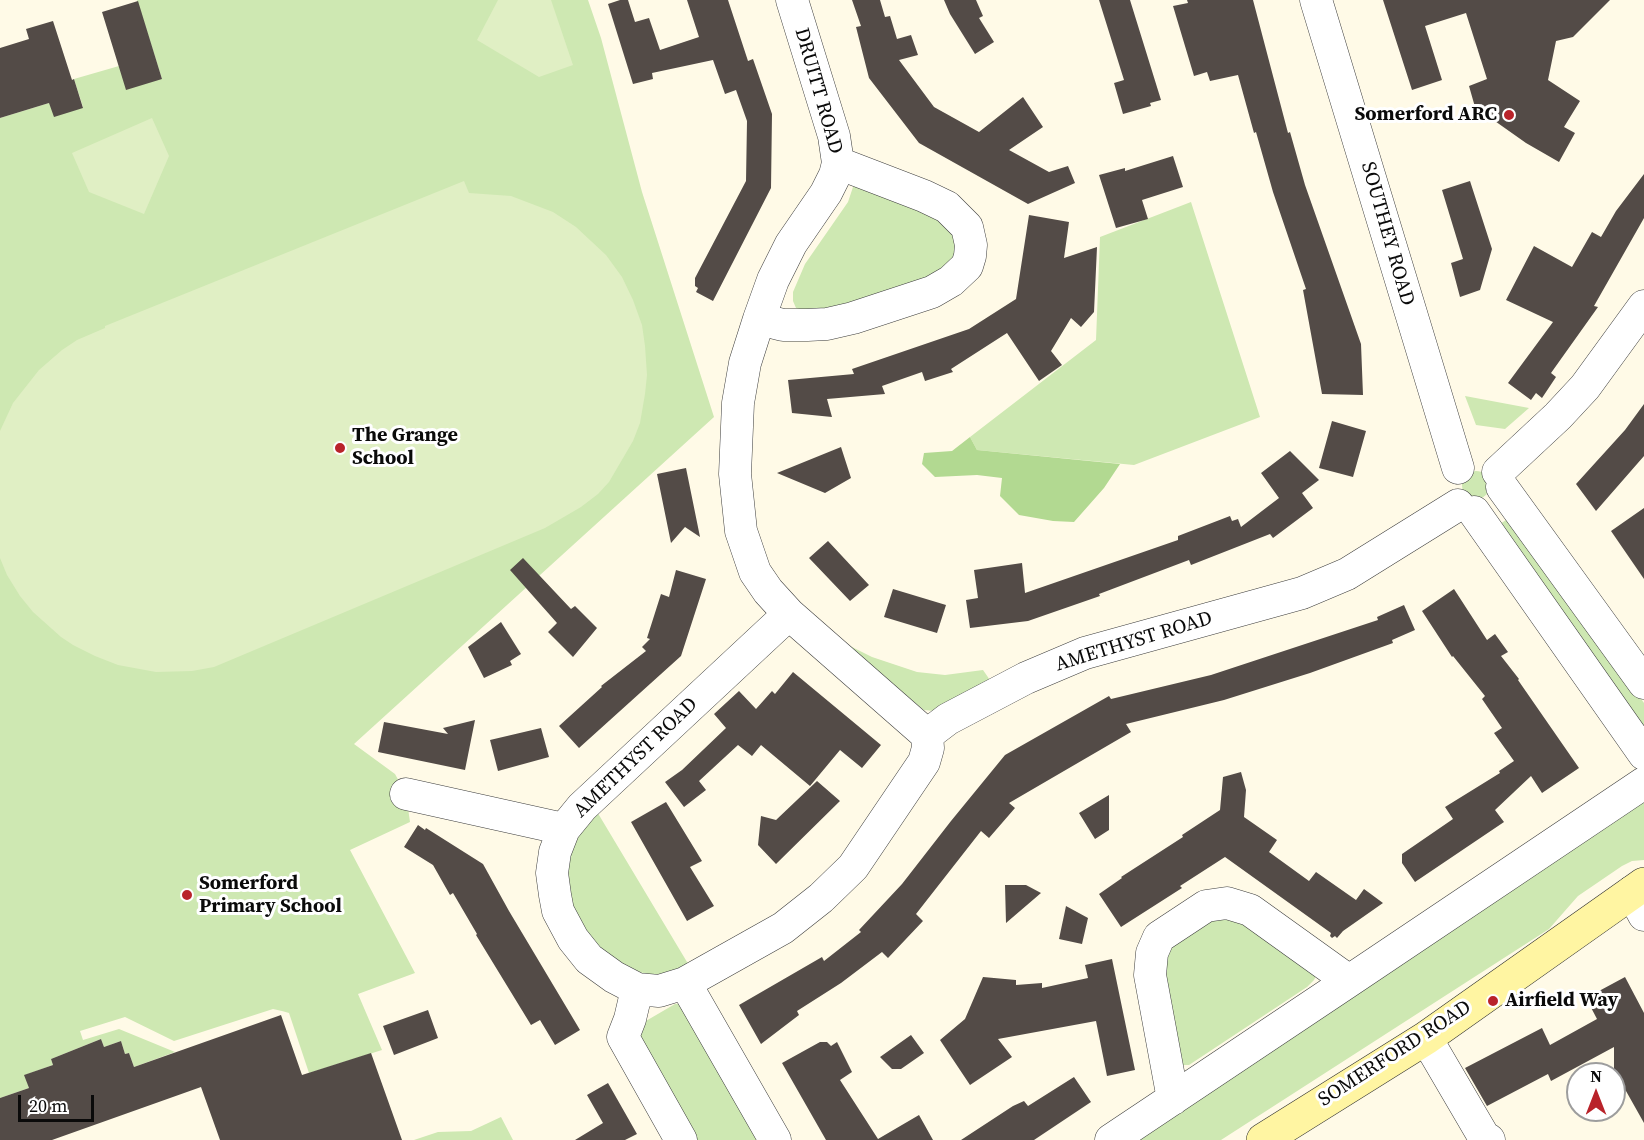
<!DOCTYPE html>
<html>
<head>
<meta charset="utf-8">
<style>
  body { margin:0 }
  #map { position:relative; width:1644px; height:1140px; overflow:hidden; background:#fffae7; font-family:"Source Serif 4",serif }
  canvas { display:block }
  .north { position:absolute; left:1566px; top:1062px; width:60px; height:60px; box-sizing:border-box; background:#fff; border:2px solid #9d9d9d; border-radius:50%; rotate:0deg; font-size:16px; font-weight:700; line-height:24px; text-align:center; color:#0a0a0a }
  .north::after { content:''; display:block; margin:auto; width:21px; height:27px; background:#b9232a; clip-path:polygon(50% 0,100% 100%,50% 72%,0 100%) }
  .scale { position:absolute; left:18px; top:1095px; width:76px; height:27px; box-sizing:border-box; border:3px solid #0a0a0a; border-top:0; padding-left:8px; font-size:18px; line-height:21px; white-space:nowrap; color:#0a0a0a; -webkit-text-stroke:4px #fff; paint-order:stroke }
</style>
</head>
<body>
<div id="map">
<canvas width="1644" height="1140"></canvas>
<div class="north">N</div>
<div class="scale">20 m</div>
</div>
<script>
const c = document.querySelector('canvas').getContext('2d');
c.lineJoin = 'round';
function paint(path, color) {
  c.fillStyle = color;
  c.fill(path, 'evenodd');
}
function toPath(rows) {
  const path = new Path2D();
  for (const r of rows) {
    if (r.length === 3) {
      path.moveTo(r[0] + r[2], r[1]);
      path.arc(r[0], r[1], r[2], 0, 2 * Math.PI);
      continue;
    }
    path.moveTo(r[0], r[1]);
    for (let i = 2; i < r.length; i += 2) path.lineTo(r[i], r[i + 1]);
  }
  return path;
}
function stroke(path, color, width, dash) {
  c.strokeStyle = color;
  c.lineWidth = width;
  c.lineCap = dash ? 'butt' : 'round';
  c.setLineDash(dash || []);
  c.stroke(path);
}
function write(font, color, halo, rows, align = 'center') {
  c.font = font + ' "Source Serif 4",serif';
  c.lineWidth = 6;
  c.setLineDash([]);
  c.textBaseline = 'middle';
  c.strokeStyle = halo;
  c.fillStyle = color;
  for (const [text, x, y, turn = 0] of rows) {
    c.save();
    c.translate(x, y);
    c.rotate((+turn || 0) * Math.PI / 180);
    c.textAlign = isNaN(turn) ? turn : align;
    if (halo) c.strokeText(text, 0, 0);
    c.fillText(text, 0, 0);
    c.restore();
  }
}
paint(toPath([
  [137,0,588,0,601,38,642,192,714,417,354,744,395,774,406,794,410,822,350,850,415,973,358,994,382,1050,309,1073,289,1013,282,1011,273,1009,174,1041,125,1017,80,1031,83,1040,119,1029,175,1052,134,1067,129,1053,125,1054,121,1041,104,1047,101,1039,51,1059,53,1065,25,1075,29,1088,0,1098,0,118,49,103,83,107,74,79,119,66,162,79],
  [858,184,937,219,958,237,959,256,924,280,827,310,803,310,796,308,793,301,793,292,805,264,848,202,853,187],
  [1191,202,1260,417,1134,465,977,450,970,437,1096,340,1100,237],
  [1465,396,1529,408,1505,429,1476,425],
  [1476,485,14],
  [1510,517,1644,703,1644,733,1496,527],
  [847,645,848,645,872,657,917,672,945,675,983,670,992,683,935,711,924,710,854,655],
  [1644,797,1644,860,1632,861,1622,866,1578,896,1549,929,1221,1140,1128,1140],
  [596,810,690,967,672,974,651,975,632,970,623,967,586,938,564,886,571,845],
  [1233,914,1316,976,1314,980,1307,987,1189,1065,1183,1065,1161,968,1167,948,1209,919],
  [675,1004,679,1004,765,1140,692,1140,635,1030,639,1025],
  [501,1117,513,1140,414,1140,438,1132,471,1131]
]), '#cee8b2');
paint(toPath([
  [970,437,977,450,1120,464,1104,488,1074,522,1053,521,1019,515,1000,496,1002,478,977,475,935,477,922,464,924,453,952,451]
]), '#b2d991');
paint(toPath([
  [498,0,551,0,573,65,539,77,477,40],
  [152,118,169,156,144,214,89,192,72,153],
  [464,181,469,193,511,196,553,212,576,227,606,255,622,277,633,300,642,325,645,346,647,375,645,394,640,423,633,441,609,482,598,494,581,507,545,528,214,667,192,671,156,672,118,665,95,656,73,645,61,637,33,612,20,596,7,575,0,558,0,431,13,403,39,370,62,350,77,340,105,328,105,326]
]), '#e0efc4');
paint(toPath([
  [620,0,628,0,635,22,649,18,660,50,699,37,687,0,728,0,748,61,753,59,772,114,771,188,713,301,696,292,698,288,695,286,695,278,746,181,747,121,736,90,725,94,713,60,652,73,653,79,633,84,608,4],
  [852,0,880,0,885,17,890,16,897,39,911,35,918,55,899,60,934,107,979,132,1023,97,1043,127,1009,150,1049,172,1068,166,1075,183,1028,204,919,143,869,78,856,27,861,26],
  [944,0,976,0,983,16,979,18,994,42,975,54,950,14],
  [1099,0,1130,0,1161,100,1150,103,1151,106,1123,114,1114,83,1124,80],
  [1187,0,1253,0,1288,133,1290,132,1305,185,1361,344,1363,395,1322,394,1303,290,1306,289,1273,192,1256,132,1254,133,1238,75,1210,81,1207,72,1194,76,1173,6,1188,3],
  [1383,0,1610,0,1573,37,1556,41,1548,80,1580,101,1564,127,1575,133,1559,162,1526,143,1475,107,1469,86,1487,79,1466,13,1425,26,1442,80,1412,90],
  [138,1,162,79,126,90,102,12],
  [53,21,72,80,74,79,83,108,54,117,49,103,0,118,0,48,29,39,26,29],
  [1173,156,1183,187,1142,200,1148,219,1116,228,1099,175,1125,168,1125,171],
  [1644,174,1644,218,1594,306,1598,307,1551,373,1556,377,1542,398,1536,393,1531,400,1508,383,1553,322,1506,300,1534,246,1572,267,1592,232,1601,237,1616,211],
  [1470,181,1492,249,1480,290,1460,297,1451,263,1463,259,1442,190],
  [1029,215,1069,222,1064,258,1097,247,1094,312,1081,327,1071,318,1051,351,1062,365,1039,381,1007,333,951,369,953,372,925,381,922,372,882,386,885,394,827,399,832,417,792,413,788,380,854,374,852,369,969,329,1016,299],
  [1644,404,1644,456,1596,511,1576,484,1625,430],
  [1332,421,1366,431,1353,477,1319,468],
  [841,447,851,478,825,493,777,473],
  [1290,451,1319,480,1302,493,1313,508,1273,538,1270,534,1191,565,1189,560,1099,594,1100,596,1028,621,970,628,966,600,978,598,974,570,1022,563,1025,593,1178,540,1178,536,1230,516,1232,521,1238,519,1241,527,1279,498,1261,473],
  [686,468,700,537,685,527,671,543,657,474],
  [1644,508,1644,579,1611,531],
  [828,541,869,585,850,601,809,558],
  [523,558,571,609,575,606,597,628,573,657,548,632,557,623,510,570],
  [676,570,706,579,681,656,579,748,559,726,602,687,601,686,646,651,642,647,650,639,647,638,661,594,669,597],
  [893,589,946,605,937,633,884,617],
  [1454,589,1487,640,1495,634,1508,652,1501,656,1519,679,1518,680,1579,768,1542,793,1531,776,1495,810,1504,822,1415,882,1402,863,1402,854,1453,819,1445,807,1500,773,1499,771,1514,761,1494,733,1502,728,1482,699,1485,696,1453,656,1452,657,1422,611],
  [1404,605,1415,630,1392,640,1393,643,1310,673,1224,700,1126,724,1131,732,1009,803,1015,808,989,838,981,831,916,914,923,921,888,958,882,952,841,983,797,1011,799,1015,761,1044,739,1005,822,957,824,961,861,932,859,930,902,884,951,821,1005,755,1109,696,1111,699,1211,675,1378,620,1377,617],
  [501,622,521,654,510,661,512,665,484,678,468,647],
  [793,672,881,745,862,768,840,750,810,786,761,745,752,756,738,745,699,781,706,790,684,807,665,782,682,770,726,728,714,714,739,691,756,709,772,691,775,694],
  [475,720,465,770,378,752,384,722,448,734,443,728],
  [541,728,549,757,498,771,490,740],
  [1241,772,1246,790,1244,817,1277,840,1269,852,1309,881,1316,872,1356,900,1364,889,1383,903,1343,931,1337,938,1335,936,1332,938,1330,936,1331,933,1225,857,1180,886,1182,888,1121,927,1099,894,1122,878,1121,877,1183,837,1182,835,1220,810,1223,777],
  [817,781,840,801,776,864,758,845,761,816,776,820],
  [1109,795,1109,830,1095,839,1079,813],
  [666,802,702,861,690,867,714,906,687,921,631,822],
  [418,825,425,830,426,828,483,864,509,911,580,1030,555,1045,540,1020,531,1025,476,935,477,934,453,893,450,895,433,865,404,847],
  [1005,885,1026,885,1041,893,1006,923],
  [1066,906,1088,918,1082,944,1059,939],
  [1112,959,1135,1070,1107,1076,1096,1021,998,1039,1012,1057,970,1085,940,1040,965,1019,983,977,1016,980,1016,985,1042,983,1042,988,1088,978,1085,965],
  [1625,977,1644,1013,1644,1123,1626,1091,1614,1098,1614,1047,1551,1081,1548,1074,1487,1106,1465,1068,1542,1028,1550,1045,1597,1019,1586,998],
  [428,1010,438,1038,394,1055,383,1026],
  [281,1015,302,1075,371,1053,402,1140,220,1140,201,1087,52,1140,0,1140,0,1098,29,1088,24,1075,53,1065,51,1059,101,1039,104,1047,121,1041,125,1054,129,1053,134,1067],
  [911,1035,924,1053,901,1069,892,1069,880,1057],
  [820,1042,827,1042,831,1046,837,1042,852,1072,840,1080,878,1139,919,1115,933,1140,826,1140,782,1063],
  [1074,1077,1091,1102,1034,1140,961,1140,1013,1106,1024,1101,1028,1106],
  [608,1083,637,1134,625,1140,575,1140,603,1123,587,1095]
]), '#534b47');
const street = toPath([
  [792,0,834,136,838,163,835,175,826,193,791,244,773,280,759,319,745,363,738,403,735,474,741,531,755,572,768,591,789,614,927,735],
  [1316,0,1458,468],
  [759,319,783,325,807,325,827,324,853,318,932,292,951,281,967,266,970,256,971,245,967,227,947,207,924,196,838,163],
  [1498,472,1558,416,1585,387,1644,306],
  [1502,487,1644,683],
  [1474,512,1644,754],
  [789,614,582,807,564,829,555,852,552,873,555,895,558,911,573,939,589,959,614,977,637,989,659,991,685,983,783,928,821,898,853,867,924,762,928,748,927,735,948,719,1026,678,1085,653,1302,593,1347,574,1458,505],
  [406,794,564,829],
  [1632,892,1644,915],
  [685,983,775,1140],
  [637,989,630,1019,623,1037,681,1140],
  [1426,1038,1484,1137,1489,1140],
  [1173,1099,1150,975,1152,953,1159,937,1206,906,1227,903,1250,910,1349,981],
  [1111,1140,1349,981,1644,783]
]);
const secondary = toPath([
  [1263,1140,1426,1038,1644,884]
]);
stroke(street, '#3d3d3d', 33);
stroke(secondary, '#2c2c2c', 34);
stroke(street, '#fff', 32);
stroke(secondary, '#fff5a2', 33);
for (const [x, y, r, color] of [
  [1509,115,6,"#b9232a"],
  [340,448,6,"#b9232a"],
  [187,895,6,"#b9232a"],
  [1493,1001,6,"#b9232a"]
]) {
  const dot = new Path2D();
  dot.arc(x, y, r, 0, 2 * Math.PI);
  c.fillStyle = color;
  c.fill(dot);
  stroke(dot, '#fff', 2);
}
write('20px', '#0a0a0a', '#fff', [
  ["DRUITT ROAD",818,91,74],
  ["SOUTHEY ROAD",1387,234,74],
  ["AMETHYST ROAD",1134,642,-17],
  ["AMETHYST ROAD",636,758,-44],
  ["SOMERFORD ROAD",1395,1054,-33]
]);
write('bold 20px', '#0a0a0a', '#fff', [
  ["Somerford ARC",1497,115,"right"],
  ["The Grange",352,436],
  ["School",352,459],
  ["Somerford",199,884],
  ["Primary School",199,907],
  ["Airfield Way",1505,1001]
], 'left');
</script>
</body>
</html>
